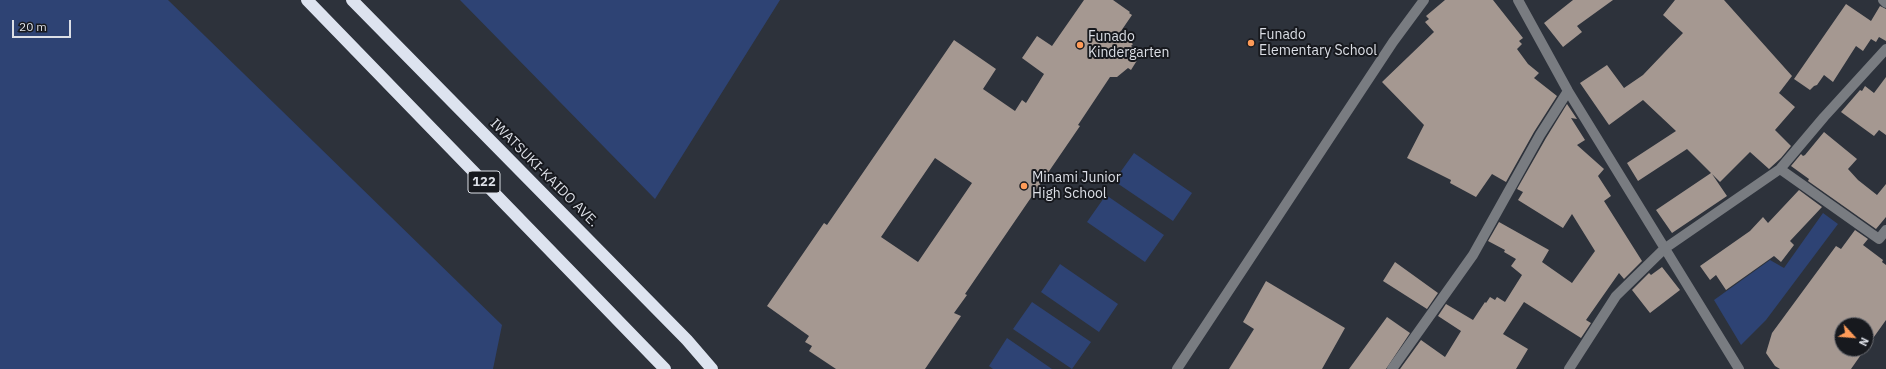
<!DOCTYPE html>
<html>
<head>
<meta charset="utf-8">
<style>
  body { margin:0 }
  #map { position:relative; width:1886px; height:369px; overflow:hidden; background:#2d323b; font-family:"IBM Plex Sans",sans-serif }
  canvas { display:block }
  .north { position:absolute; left:1834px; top:317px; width:40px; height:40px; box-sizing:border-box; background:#17191e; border:1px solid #66686e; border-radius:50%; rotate:116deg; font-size:11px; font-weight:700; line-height:16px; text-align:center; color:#dcdfe6 }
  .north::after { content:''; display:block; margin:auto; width:14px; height:18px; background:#fe9b58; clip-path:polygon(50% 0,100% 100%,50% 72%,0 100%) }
  .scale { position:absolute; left:12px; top:20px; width:59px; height:18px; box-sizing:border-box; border:2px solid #dcdfe6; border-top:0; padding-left:5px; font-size:12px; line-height:14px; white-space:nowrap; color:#dcdfe6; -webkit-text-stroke:3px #17191e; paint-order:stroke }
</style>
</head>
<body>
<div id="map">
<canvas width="1886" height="369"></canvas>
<div class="north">N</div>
<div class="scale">20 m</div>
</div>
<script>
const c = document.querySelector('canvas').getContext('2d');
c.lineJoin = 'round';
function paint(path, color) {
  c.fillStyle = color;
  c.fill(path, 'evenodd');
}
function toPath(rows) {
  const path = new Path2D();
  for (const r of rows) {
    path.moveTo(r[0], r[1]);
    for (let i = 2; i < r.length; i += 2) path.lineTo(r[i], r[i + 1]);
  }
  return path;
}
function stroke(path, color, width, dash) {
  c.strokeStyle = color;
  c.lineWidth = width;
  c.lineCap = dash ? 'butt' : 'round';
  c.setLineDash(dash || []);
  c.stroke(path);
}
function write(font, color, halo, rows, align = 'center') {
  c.font = font + ' "IBM Plex Sans",sans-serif';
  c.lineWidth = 4;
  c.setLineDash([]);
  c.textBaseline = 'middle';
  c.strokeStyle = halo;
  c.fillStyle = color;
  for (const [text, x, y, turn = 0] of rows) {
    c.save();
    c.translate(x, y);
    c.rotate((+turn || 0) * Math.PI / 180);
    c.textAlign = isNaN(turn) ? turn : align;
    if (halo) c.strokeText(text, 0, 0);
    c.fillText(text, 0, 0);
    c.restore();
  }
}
paint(toPath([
  [0,0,168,0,502,325,493,369,0,369],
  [460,0,780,0,655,199],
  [1134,153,1192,193,1173,221,1114,181],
  [1106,195,1164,235,1145,262,1087,222],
  [1823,213,1838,224,1766,320,1741,345,1714,300,1770,260,1784,268],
  [1060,264,1118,304,1099,332,1041,292],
  [1032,302,1091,342,1072,369,1013,329],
  [1007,338,1052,369,993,369,989,366]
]), '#2e4374');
paint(toPath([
  [1084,0,1113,0,1130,12,1129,13,1132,15,1119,34,1133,44,1131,46,1141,54,1131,70,1128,68,1117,77,1110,77,1078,125,1080,126,965,294,967,295,954,313,961,316,925,369,836,369,809,351,812,346,805,342,809,336,767,306,824,223,827,225,954,40,996,69,983,89,1015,111,1022,100,1026,103,1044,74,1022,58,1037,36,1052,46],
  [935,158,972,183,918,262,881,237],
  [1445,0,1493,0,1523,38,1519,41,1522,44,1517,49,1528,64,1539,73,1534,78,1557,96,1534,132,1506,182,1492,174,1476,197,1450,183,1451,180,1407,158,1424,125,1382,82,1434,32,1425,22,1429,19,1426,16],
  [1573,0,1613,0,1577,26,1582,32,1563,47,1544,23],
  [1675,0,1724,0,1792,76,1779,93,1795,107,1775,130,1791,146,1781,158,1769,169,1750,152,1720,182,1712,174,1727,196,1672,233,1656,210,1711,173,1687,149,1638,181,1627,163,1676,131,1643,100,1609,125,1580,83,1607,65,1624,88,1643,75,1683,33,1663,15],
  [1846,4,1871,21,1880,6,1886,9,1886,41,1879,37,1876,42,1871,39,1863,51,1856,46,1833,82,1824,75,1817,85,1814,86,1810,90,1794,79],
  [1886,77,1886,135,1879,130,1874,136,1841,112,1860,90,1862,91,1865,86,1874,93],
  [1567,104,1577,119,1571,118,1585,140,1577,145,1604,169,1598,176,1611,196,1604,201,1642,261,1624,279,1619,273,1586,320,1591,323,1581,338,1524,302,1503,334,1528,349,1516,369,1400,369,1421,340,1445,357,1461,331,1438,316,1446,304,1473,320,1485,302,1486,303,1490,297,1495,300,1497,297,1505,302,1522,275,1511,266,1516,259,1504,252,1505,250,1488,241,1499,222,1549,250,1542,262,1572,283,1595,251,1572,214,1563,228,1518,200,1523,192,1517,189,1546,138],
  [1824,132,1857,159,1848,169,1858,180,1877,195,1886,184,1886,217,1876,229,1808,181,1809,179,1791,166,1801,154,1803,156,1805,155],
  [1799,190,1822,207,1790,241,1794,245,1781,262,1774,256,1726,290,1716,275,1710,280,1700,266,1750,231,1763,217,1768,223],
  [1855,230,1868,239,1863,245,1883,260,1882,262,1886,265,1886,320,1866,348,1866,325,1842,325,1842,349,1865,349,1851,369,1780,369,1775,366,1766,353,1772,333,1836,246,1841,249],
  [1395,262,1438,293,1427,309,1383,281],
  [1662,267,1680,290,1650,313,1632,290,1649,273,1651,275],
  [1266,281,1345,328,1322,369,1229,369,1254,329,1243,322],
  [1387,317,1410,333,1386,369,1349,369]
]), '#a59891');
stroke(toPath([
  [1518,0,1568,91,1739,369],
  [1883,0,1886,3],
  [1780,169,1879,239,1886,230],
  [1177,369,1393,42,1424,0],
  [1392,369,1473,255,1540,135,1568,91],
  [1569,369,1616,296,1664,249,1780,169,1824,117,1886,49]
]), '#797c81', 10);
stroke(toPath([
  [307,0,665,369],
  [352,0,687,340,712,369]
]), '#dde3ef', 12);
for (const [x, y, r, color] of [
  [1251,43,4,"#fe9b58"],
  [1080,45,4,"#fe9b58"],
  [1024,186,4,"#fe9b58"]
]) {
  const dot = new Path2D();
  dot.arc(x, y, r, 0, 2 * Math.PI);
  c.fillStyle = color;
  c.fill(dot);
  stroke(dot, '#17191e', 1.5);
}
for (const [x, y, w] of [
  [484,182,32]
]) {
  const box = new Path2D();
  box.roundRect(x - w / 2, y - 11, w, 22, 3);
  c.fillStyle = '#17191e';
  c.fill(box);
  stroke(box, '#dcdfe6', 1);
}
write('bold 13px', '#dcdfe6', null, [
  ["122",484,182]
]);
write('14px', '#dcdfe6', '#17191e', [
  ["Funado",1259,35],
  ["Elementary School",1259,51],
  ["Funado",1088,37],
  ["Kindergarten",1088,53],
  ["Minami Junior",1032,178],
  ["High School",1032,194]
], 'left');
write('14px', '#dcdfe6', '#17191e', [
  ["IWATSUKI-KAIDO AVE.",544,173,45]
]);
</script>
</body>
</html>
